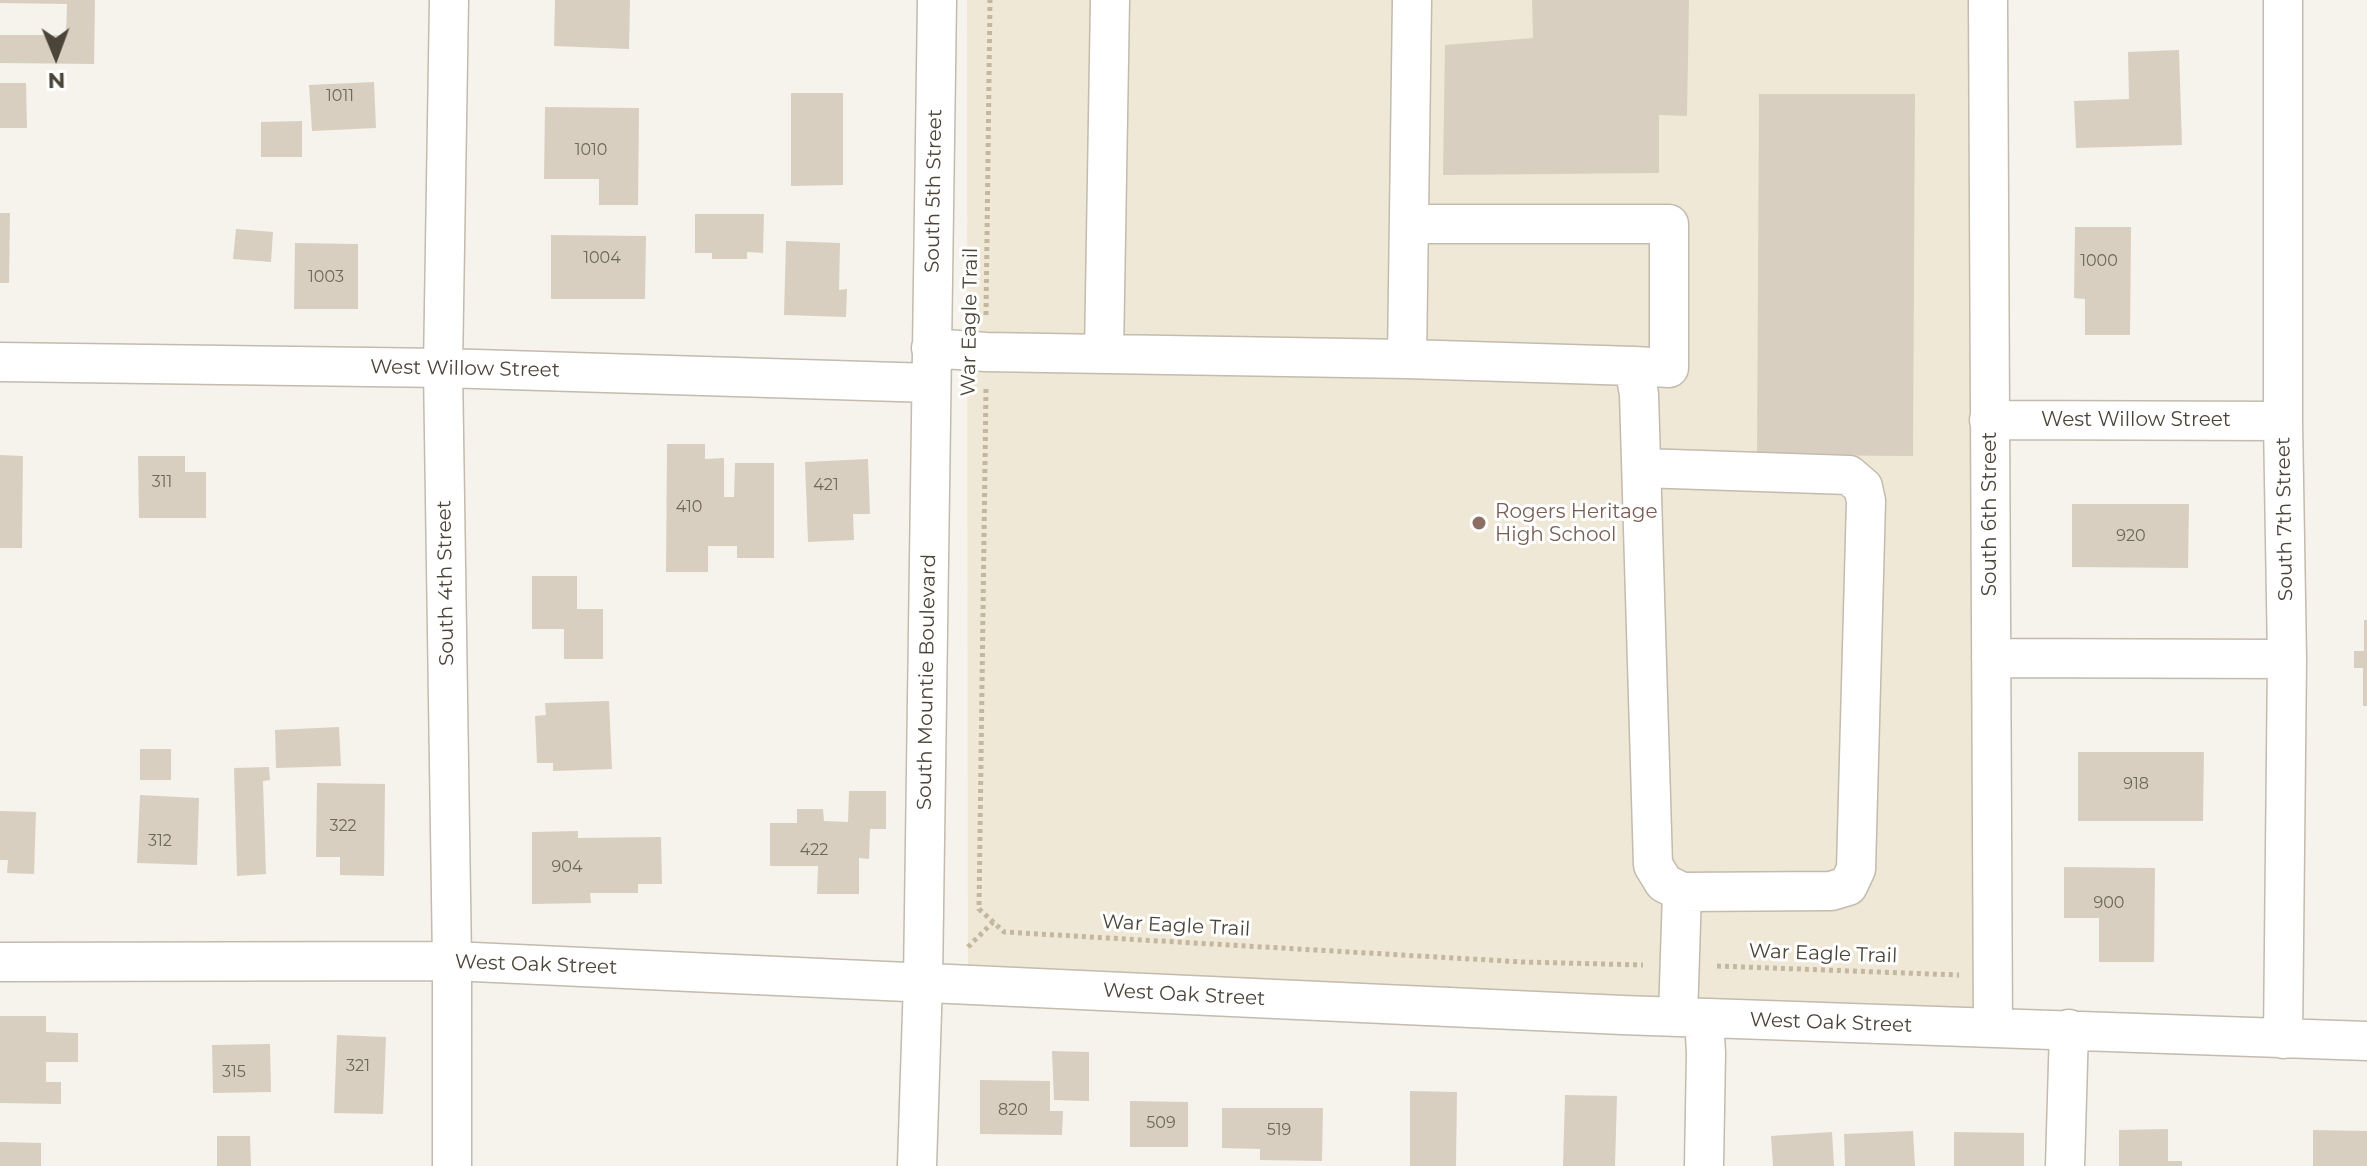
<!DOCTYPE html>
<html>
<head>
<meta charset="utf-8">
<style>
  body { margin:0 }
  #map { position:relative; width:2367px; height:1166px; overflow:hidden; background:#f6f3ec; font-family:Montserrat,sans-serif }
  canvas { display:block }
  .north { position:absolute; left:16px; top:16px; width:80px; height:80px; -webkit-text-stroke:6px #fff; paint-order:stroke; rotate:179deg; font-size:22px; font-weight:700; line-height:32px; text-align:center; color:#4b4439 }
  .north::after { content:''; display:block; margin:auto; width:28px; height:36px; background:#4b4439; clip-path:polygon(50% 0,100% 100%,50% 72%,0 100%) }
</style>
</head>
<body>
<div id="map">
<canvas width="2367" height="1166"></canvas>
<div class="north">N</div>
</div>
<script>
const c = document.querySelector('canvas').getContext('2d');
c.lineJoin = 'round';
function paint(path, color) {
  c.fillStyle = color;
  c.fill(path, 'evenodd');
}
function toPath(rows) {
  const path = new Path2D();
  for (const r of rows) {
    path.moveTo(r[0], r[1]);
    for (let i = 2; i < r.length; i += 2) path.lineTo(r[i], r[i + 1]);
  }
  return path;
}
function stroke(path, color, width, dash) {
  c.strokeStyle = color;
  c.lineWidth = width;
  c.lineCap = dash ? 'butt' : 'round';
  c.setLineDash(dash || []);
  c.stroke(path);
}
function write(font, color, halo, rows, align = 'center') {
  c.font = font + ' Montserrat,sans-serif';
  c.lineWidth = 6;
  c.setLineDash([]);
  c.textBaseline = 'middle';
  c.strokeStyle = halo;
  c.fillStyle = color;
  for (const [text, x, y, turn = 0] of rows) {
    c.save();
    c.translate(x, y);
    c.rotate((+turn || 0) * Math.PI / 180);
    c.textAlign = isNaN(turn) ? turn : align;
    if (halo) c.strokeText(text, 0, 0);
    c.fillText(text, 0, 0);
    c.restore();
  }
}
paint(toPath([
  [967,0,1988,0,1993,1028,968,985]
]), '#efe8d6');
paint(toPath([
  [0,0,95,0,94,64,0,63,0,35,66,35,67,4,0,3],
  [555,0,630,0,629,49,554,46],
  [1532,0,1689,0,1687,116,1659,115,1659,173,1443,175,1445,45,1533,38],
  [2179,50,2182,145,2076,148,2074,101,2129,99,2128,52],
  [374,82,376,128,312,131,309,85],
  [0,83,26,83,27,128,0,128],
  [791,93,843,93,843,185,791,186],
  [1759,94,1915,94,1913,456,1757,455],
  [545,107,639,108,638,205,599,205,599,179,544,179],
  [302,121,302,157,261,157,261,122],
  [0,213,10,213,9,283,0,283],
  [695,214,764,214,763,253,747,252,747,259,712,259,712,253,695,253],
  [2075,227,2131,227,2130,335,2085,335,2085,299,2074,298],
  [236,229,273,232,271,262,233,259],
  [551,235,646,236,645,299,551,299],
  [786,241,840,243,839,290,847,289,846,317,784,315],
  [295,243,358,244,358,309,294,309],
  [667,444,705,444,705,459,724,458,724,497,734,497,735,463,774,463,774,558,737,558,737,546,708,546,708,572,666,572],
  [0,455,23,456,22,548,0,548],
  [138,456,185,456,185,472,206,472,206,518,139,518],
  [868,459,870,514,853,514,854,540,808,542,805,462],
  [2072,504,2189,504,2188,568,2072,567],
  [532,576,577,576,577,609,603,609,603,659,564,659,564,629,532,629],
  [2364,620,2367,620,2367,706,2363,706,2363,668,2354,668,2354,651,2364,651],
  [609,701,612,769,553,771,553,763,537,763,535,716,546,715,545,703],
  [339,727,341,766,276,768,275,730],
  [140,749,171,749,171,780,140,780],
  [2078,752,2204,752,2203,821,2078,821],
  [269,767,270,780,263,781,266,874,237,876,234,768],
  [317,783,385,784,384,876,340,875,340,857,316,857],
  [849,791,886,791,886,829,870,829,869,859,859,858,859,894,817,894,818,866,770,866,770,823,797,823,797,809,823,809,824,821,848,822],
  [140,795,199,798,197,865,137,863],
  [0,811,36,812,34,874,7,873,8,860,0,860],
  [578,831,578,838,661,837,662,884,638,884,638,893,590,893,591,903,532,904,532,832],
  [2064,867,2155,868,2154,962,2099,962,2099,918,2064,918],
  [0,1016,46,1016,46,1032,78,1033,78,1062,46,1062,46,1082,61,1082,61,1104,0,1103],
  [337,1035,386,1037,383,1114,334,1113],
  [270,1044,271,1092,213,1093,212,1045],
  [1052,1051,1089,1052,1089,1101,1054,1100],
  [980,1080,1050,1081,1050,1111,1063,1111,1062,1135,980,1134],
  [1410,1091,1457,1092,1456,1166,1410,1166],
  [1565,1095,1617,1096,1615,1166,1563,1166],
  [1130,1101,1188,1102,1188,1147,1130,1147],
  [1222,1108,1323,1108,1322,1161,1260,1160,1260,1149,1222,1148],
  [2168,1129,2168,1161,2182,1161,2182,1166,2119,1166,2119,1130],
  [2313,1130,2367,1131,2367,1166,2313,1166],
  [1913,1131,1915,1166,1845,1166,1844,1134],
  [1832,1132,1834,1166,1773,1166,1771,1136],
  [1954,1132,2024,1133,2024,1166,1954,1166],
  [217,1136,250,1136,251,1166,217,1166],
  [0,1142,41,1143,41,1166,0,1166]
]), '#d8cfc1');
const minor = toPath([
  [449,0,443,368,452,961,452,1166],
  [1988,0,1993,1028],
  [1409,224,1669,224,1669,368,1634,366],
  [931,348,986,352,1407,359,1412,0],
  [1104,354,1110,0],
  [1407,359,1634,366,1639,394,1653,865,1664,883,1682,892,1831,891,1848,886,1856,869,1866,501,1863,487,1849,475,1642,468],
  [0,362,443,368,931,383],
  [1989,420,2283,421],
  [1991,658,2287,659],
  [0,962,452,961,1622,1015,2367,1041],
  [1678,1017,1682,892],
  [2283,1039,2287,659,2283,421,2283,0],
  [917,1166,923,981,937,0],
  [1704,1166,1706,1053,1704,1018],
  [2065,1166,2069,1029]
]);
stroke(minor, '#c2bbae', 41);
stroke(toPath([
  [986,315,990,0],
  [986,389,979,909,1004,932,1523,962,1643,965],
  [968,947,993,922],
  [1717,966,1959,975]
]), '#c4b79f', 5, [4, 4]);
stroke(minor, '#fff', 38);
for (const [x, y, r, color] of [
  [1479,523,8,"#8d6e63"]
]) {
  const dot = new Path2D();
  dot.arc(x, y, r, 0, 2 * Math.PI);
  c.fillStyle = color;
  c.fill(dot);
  stroke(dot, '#fff', 3);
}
write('16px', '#6e675b', null, [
  ["1011",340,96],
  ["1010",591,150],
  ["1004",602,258],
  ["1000",2099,261],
  ["1003",326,277],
  ["311",162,482],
  ["421",826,485],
  ["410",689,507],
  ["920",2131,536],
  ["918",2136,784],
  ["322",343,826],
  ["312",160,841],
  ["422",814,850],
  ["904",567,867],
  ["900",2109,903],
  ["321",358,1066],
  ["315",234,1072],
  ["820",1013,1110],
  ["509",1161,1123],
  ["519",1279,1130]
]);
write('20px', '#4b4439', '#fff', [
  ["South 5th Street",934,191,-89],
  ["War Eagle Trail",970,322,-89],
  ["West Willow Street",465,369,1],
  ["West Willow Street",2136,420],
  ["South 6th Street",1990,514,-90],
  ["South 7th Street",2285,519,-91],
  ["South 4th Street",446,583,-91],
  ["South Mountie Boulevard",927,682,-89],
  ["War Eagle Trail",1176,926,3],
  ["War Eagle Trail",1823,954,2],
  ["West Oak Street",536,965,2],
  ["West Oak Street",1184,995,3],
  ["West Oak Street",1831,1023,2]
]);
write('20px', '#785e54', '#fff', [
  ["Rogers Heritage",1495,512],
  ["High School",1495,535]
], 'left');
</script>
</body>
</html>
